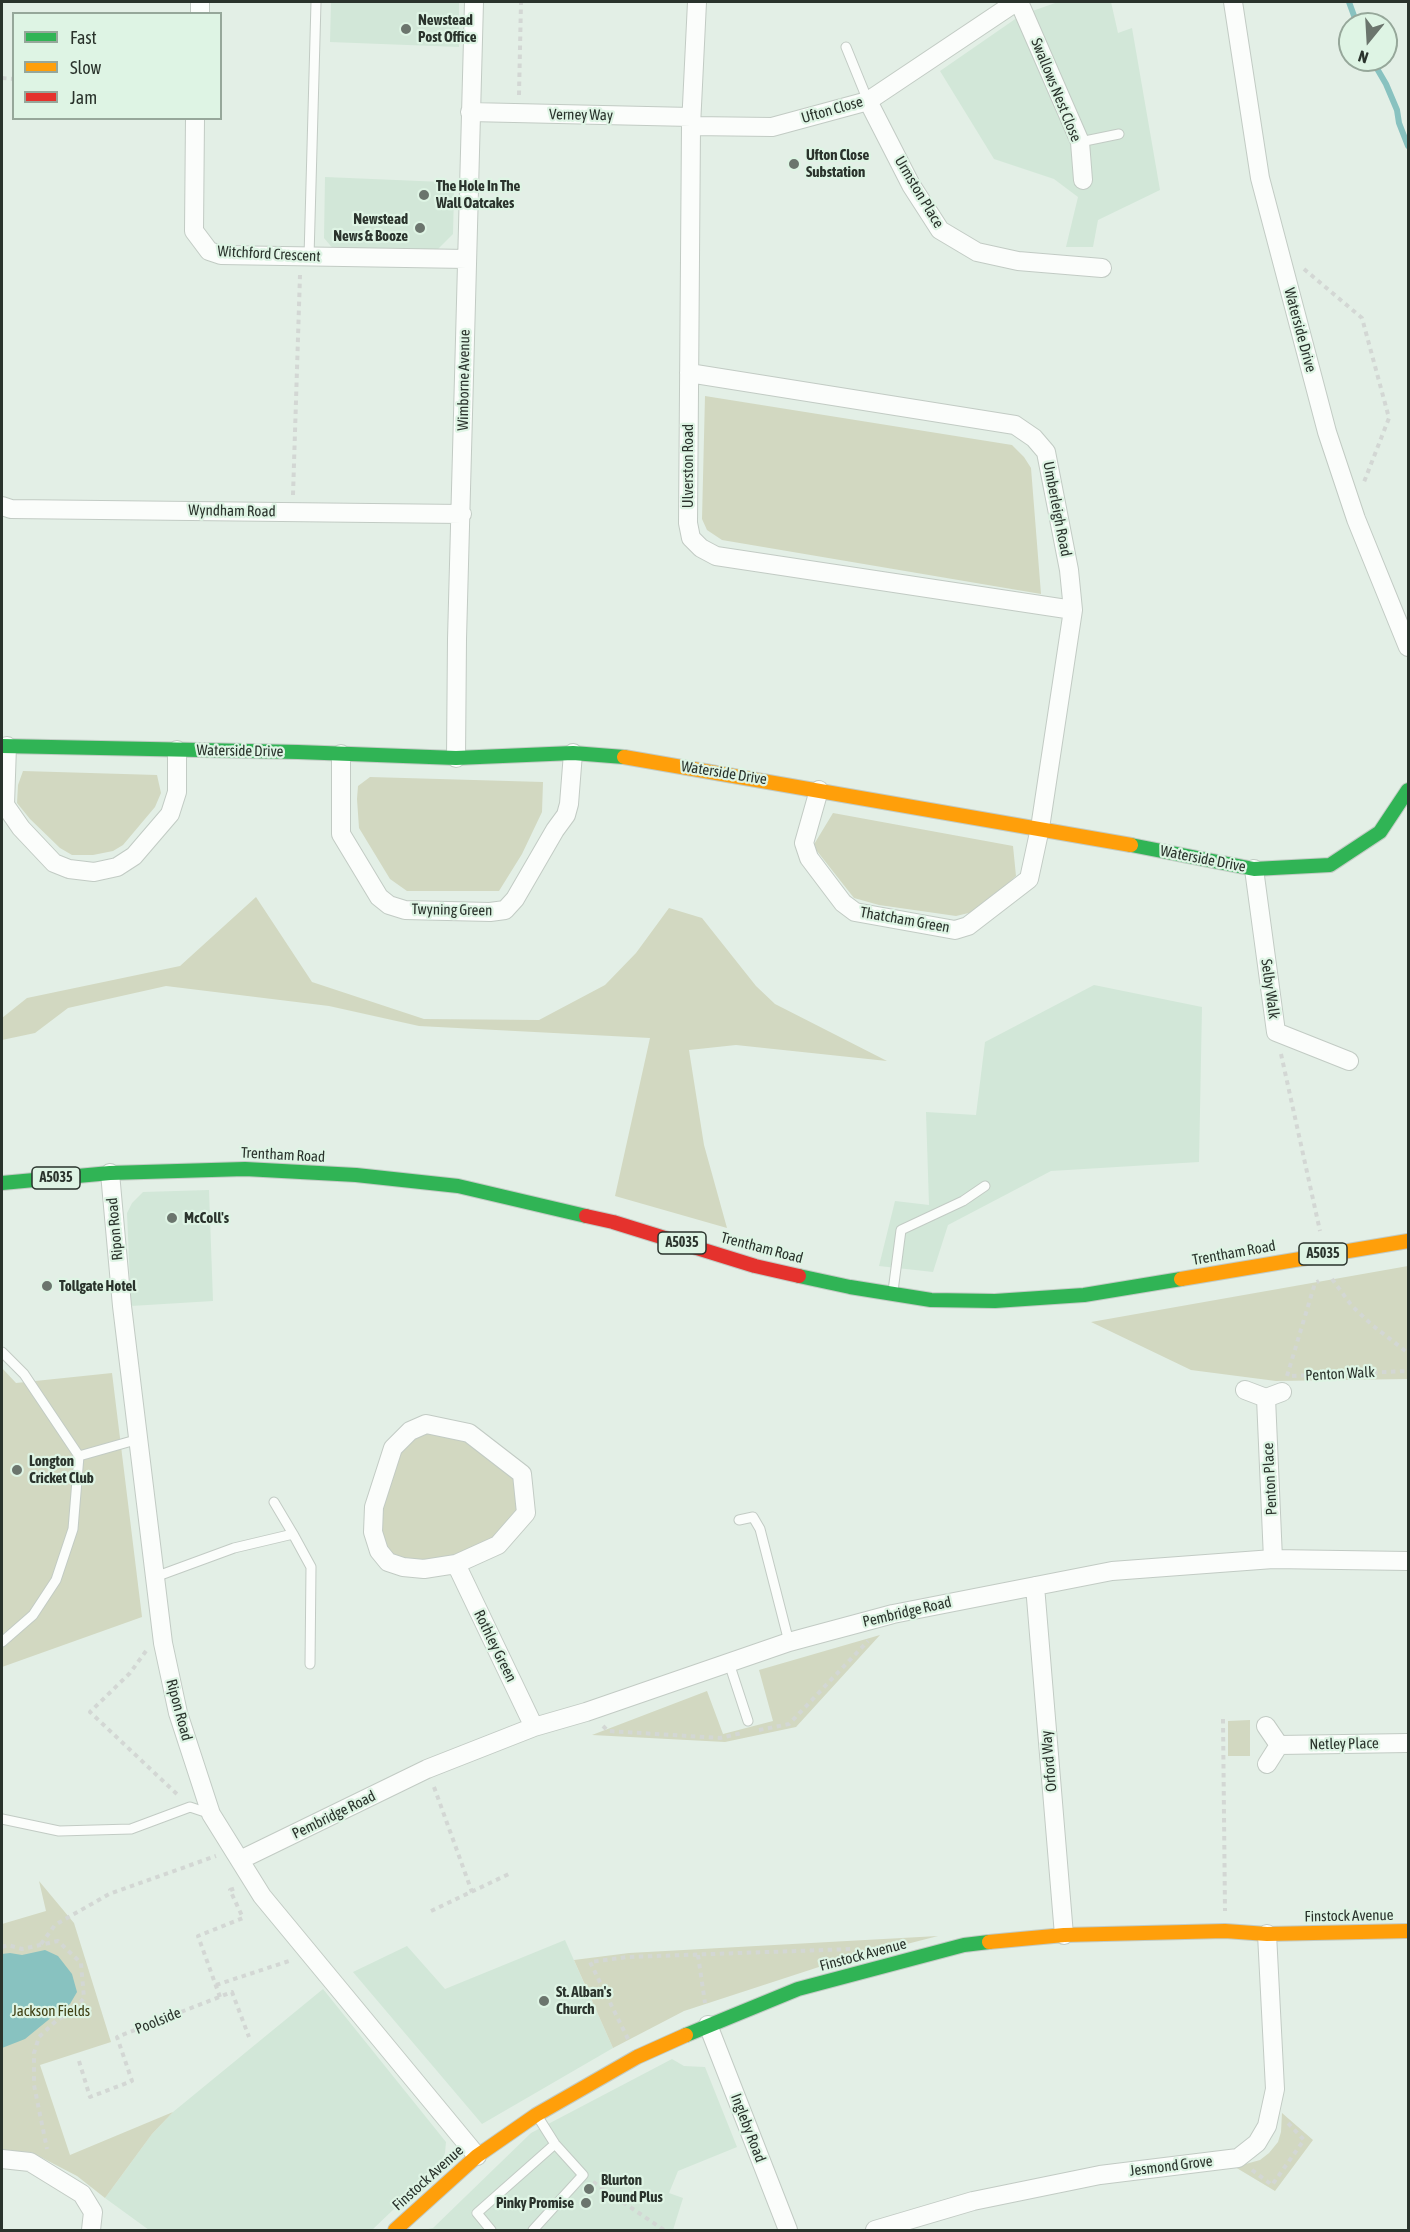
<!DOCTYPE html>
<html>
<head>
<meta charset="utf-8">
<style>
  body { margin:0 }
  #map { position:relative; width:1410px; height:2232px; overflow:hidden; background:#e3efe6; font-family:"Asap Condensed",sans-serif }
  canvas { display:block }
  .frame { position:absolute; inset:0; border:3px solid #2a332c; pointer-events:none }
  .legend { position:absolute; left:12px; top:12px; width:210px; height:108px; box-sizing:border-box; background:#def4e4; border:2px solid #96a79a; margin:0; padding:8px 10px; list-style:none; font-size:18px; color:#2a332c }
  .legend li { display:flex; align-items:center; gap:12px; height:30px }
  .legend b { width:30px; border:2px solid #96a79a }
  .north { position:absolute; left:1338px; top:12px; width:60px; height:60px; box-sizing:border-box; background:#def4e4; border:2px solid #96a79a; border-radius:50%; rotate:198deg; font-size:16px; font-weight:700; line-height:24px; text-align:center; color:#2a332c }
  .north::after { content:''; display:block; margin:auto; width:21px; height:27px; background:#6b756d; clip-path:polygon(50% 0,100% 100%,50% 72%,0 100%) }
</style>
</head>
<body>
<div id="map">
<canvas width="1410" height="2232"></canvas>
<div class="frame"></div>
<ul class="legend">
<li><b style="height:8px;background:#30b455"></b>Fast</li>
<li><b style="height:8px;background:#ff9f0a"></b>Slow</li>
<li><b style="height:8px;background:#e5322d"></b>Jam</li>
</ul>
<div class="north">N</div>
</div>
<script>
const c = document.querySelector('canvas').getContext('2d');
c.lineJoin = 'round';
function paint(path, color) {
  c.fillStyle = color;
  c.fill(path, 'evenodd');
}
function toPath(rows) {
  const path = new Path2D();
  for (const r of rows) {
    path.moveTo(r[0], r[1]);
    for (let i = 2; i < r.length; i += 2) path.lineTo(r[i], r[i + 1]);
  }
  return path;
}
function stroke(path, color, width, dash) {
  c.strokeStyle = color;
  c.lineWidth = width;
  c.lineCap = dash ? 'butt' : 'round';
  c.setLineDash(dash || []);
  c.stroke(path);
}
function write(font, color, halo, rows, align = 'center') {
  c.font = font + ' "Asap Condensed",sans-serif';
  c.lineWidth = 4.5;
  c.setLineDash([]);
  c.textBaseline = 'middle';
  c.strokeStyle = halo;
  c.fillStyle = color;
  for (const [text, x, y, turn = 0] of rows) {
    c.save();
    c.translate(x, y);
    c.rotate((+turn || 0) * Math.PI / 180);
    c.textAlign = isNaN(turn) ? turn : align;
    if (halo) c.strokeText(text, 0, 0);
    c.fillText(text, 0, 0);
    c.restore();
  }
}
paint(toPath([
  [331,2,459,2,459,47,330,42],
  [1058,2,1111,2,1118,33,1132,28,1160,190,1098,220,1093,247,1066,247,1078,197,1054,179,994,159,940,71,1021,15],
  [325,177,443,182,454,193,453,234,435,252,335,251,324,238],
  [1094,985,1202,1007,1199,1162,1051,1171,948,1225,933,1272,879,1266,895,1201,929,1205,926,1112,976,1115,985,1042],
  [209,1190,213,1301,131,1306,127,1213,132,1203,143,1192],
  [565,1940,613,2048,482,2124,353,1972,407,1946,445,1989],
  [323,1989,446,2142,445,2153,440,2165,372,2230,149,2230,105,2198,152,2134,173,2112],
  [672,2059,684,2066,705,2067,737,2147,678,2171,669,2193,683,2198,673,2230,423,2230,433,2228,531,2133]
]), '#d2e7d8');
paint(toPath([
  [705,396,1012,445,1024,457,1031,468,1041,594,722,540,707,530,702,519],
  [23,771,157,775,161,793,155,807,123,845,113,851,93,855,72,855,60,848,30,819,17,803,18,785],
  [370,777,543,782,542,812,522,854,499,891,407,891,390,879,359,828,357,799,358,786],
  [833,813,1013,846,1016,876,977,911,956,916,879,905,854,898,813,846],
  [256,897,312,982,424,1019,539,1020,605,985,636,953,669,908,702,918,756,986,775,1004,887,1061,736,1045,689,1050,704,1145,727,1228,615,1196,650,1038,419,1026,329,1006,166,986,68,1008,35,1033,2,1040,2,1018,27,998,180,966],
  [1408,1266,1408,1379,1276,1381,1191,1370,1091,1322],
  [2,1368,16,1383,112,1373,142,1617,2,1667],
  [428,1429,467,1438,519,1477,522,1512,496,1542,455,1560,404,1563,382,1549,378,1508,397,1450],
  [880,1635,796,1727,725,1742,592,1735,707,1691,723,1734,773,1721,759,1670],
  [1250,1720,1250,1756,1228,1756,1228,1721],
  [39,1881,74,1923,111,2042,40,2065,70,2155,173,2112,152,2134,105,2198,77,2176,31,2152,2,2151,2,1924,46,1911],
  [938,1936,825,1965,684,2011,613,2048,574,1960,629,1953],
  [1282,2113,1313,2140,1275,2191,1235,2167,1260,2160,1269,2153,1278,2142,1281,2132]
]), '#d2d8c1');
paint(toPath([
  [45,1950,58,1956,72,1974,77,1992,70,2004,58,2012,25,2039,2,2048,2,1954,10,1953,22,1955]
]), '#88c2c0');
stroke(toPath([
  [1349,2,1357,24],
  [1372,60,1386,84,1397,110,1399,123,1408,146]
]), '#88c2c0', 6);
const lane = toPath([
  [846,47,868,101],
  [1080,142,1119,134],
  [309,257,316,2],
  [893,1291,901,1230,963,1201,985,1186],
  [2,1352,24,1374,79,1456],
  [739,1520,753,1517,760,1529,789,1642],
  [293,1534,311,1567,310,1664],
  [155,1577,234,1548,293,1534,274,1502],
  [2,1642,33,1615,56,1580,73,1529,79,1456,139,1439],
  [729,1663,748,1721],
  [2,1819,59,1831,131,1829,190,1807,211,1814],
  [491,2230,477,2213,555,2144],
  [533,2230,583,2175,555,2144,538,2117]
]);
const street = toPath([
  [697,2,691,126,688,523,691,538,701,548,716,556,1073,610],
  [1019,2,1080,142,1083,180],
  [1233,2,1260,178,1327,432,1356,519,1408,647],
  [200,14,200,2],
  [868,101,911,185,940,230,977,252,1018,261,1102,268],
  [470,112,691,117],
  [195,118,194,231,209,251,221,255,467,259],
  [691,126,772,127,868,101,1016,2],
  [689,373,1015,425,1034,438,1046,452,1069,570,1073,610,1040,828,1029,879,968,926,955,930,855,912,843,903,809,858,804,843,819,790],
  [2,506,11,509,462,514],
  [7,746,5,805,21,828,54,863,69,869,94,872,117,867,134,856,170,814,177,792,177,750],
  [341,754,341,834,379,897,389,905,405,910,490,912,505,910,515,899,555,830,566,815,569,804,573,753],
  [456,758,457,639,474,2],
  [1254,869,1276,1032,1349,1061],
  [110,1173,122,1306,163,1643,178,1713,211,1814,262,1896,477,2156],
  [1245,1390,1266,1398,1282,1392],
  [1266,1398,1273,1559],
  [456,1564,498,1545,526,1513,522,1474,469,1433,426,1424,410,1431,393,1448,374,1507,373,1532,379,1551,388,1562,403,1567,424,1569,456,1564,534,1727],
  [1035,1586,1064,1935],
  [1266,1726,1279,1745,1267,1764],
  [1279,1745,1408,1743],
  [240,1860,427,1769,534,1727,586,1712,789,1642,893,1614,1112,1571,1273,1559,1408,1561],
  [708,2025,788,2230],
  [2,2159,30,2162,82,2194,93,2212,91,2230],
  [875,2230,973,2201,1100,2175,1238,2158,1257,2143,1267,2126,1275,2089,1267,1934]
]);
const fast = toPath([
  [2,746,298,752,456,758,573,753,624,757],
  [1131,845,1254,869,1330,865,1380,832,1408,790],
  [2,1183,110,1173,245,1169,356,1175,458,1186,586,1216],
  [799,1276,850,1287,931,1300,995,1301,1084,1295,1181,1279],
  [686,2035,798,1989,964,1945,989,1942]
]);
const slow = toPath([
  [624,757,1131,845],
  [1181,1279,1408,1241],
  [989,1942,1064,1935,1225,1931,1267,1934,1408,1931],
  [395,2230,477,2156,536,2115,637,2057,686,2035]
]);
const jam = toPath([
  [586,1216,613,1222,755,1266,799,1276]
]);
stroke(lane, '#c2cbc4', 11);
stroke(street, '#c2cbc4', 20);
stroke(fast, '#c2cbc4', 16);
stroke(slow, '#c2cbc4', 16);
stroke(jam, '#c2cbc4', 16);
stroke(toPath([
  [2,78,14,79],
  [519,95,521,2],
  [1304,269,1362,318,1389,418,1364,482],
  [293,495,300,275],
  [1281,1054,1320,1231],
  [1332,1279,1352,1306,1372,1325,1408,1353],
  [1287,1376,1315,1283,1319,1281],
  [1292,1376,1408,1371],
  [146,1651,130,1673,90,1712,179,1796],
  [1223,1719,1225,1911],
  [603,1726,608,1731,720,1738,742,1733],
  [759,1730,789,1724,868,1641],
  [434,1787,472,1892],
  [431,1911,511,1873],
  [41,1944,55,1925,109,1894,216,1856],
  [2,1947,8,1945,22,1949,58,1941,81,1963,84,1998,73,2011,57,2020,39,2037,34,2053,34,2085,47,2149],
  [698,1955,705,2003],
  [216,1985,292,1960],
  [220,1997,198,1936,243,1918,230,1890,236,1888],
  [628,2039,590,1962,628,1957,852,1949],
  [79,2061,90,2097,132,2081,117,2037,232,1992,249,2037],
  [1252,2170,1272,2185,1304,2140,1287,2122],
  [593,2182,664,2230]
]), '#d3d7d4', 4, [4.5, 4.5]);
stroke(lane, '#fbfdfb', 9);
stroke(street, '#fbfdfb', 18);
stroke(fast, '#30b455', 14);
stroke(slow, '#ff9f0a', 14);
stroke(jam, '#e5322d', 14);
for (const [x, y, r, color] of [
  [406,29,6,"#6b756d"],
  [794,164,6,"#6b756d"],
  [424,195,6,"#6b756d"],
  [420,228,6,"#6b756d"],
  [172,1218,6,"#6b756d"],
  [47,1286,6,"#6b756d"],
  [17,1470,6,"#6b756d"],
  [544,2001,6,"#6b756d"],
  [589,2189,6,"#6b756d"],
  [586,2203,6,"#6b756d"]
]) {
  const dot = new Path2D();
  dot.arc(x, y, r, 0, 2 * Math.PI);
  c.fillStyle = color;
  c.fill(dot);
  stroke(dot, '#def4e4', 2);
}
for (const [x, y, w] of [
  [56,1178,48],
  [682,1243,48],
  [1323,1254,48]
]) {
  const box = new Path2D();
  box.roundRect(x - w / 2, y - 11, w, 22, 4.5);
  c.fillStyle = '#def4e4';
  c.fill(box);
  stroke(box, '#2a332c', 1.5);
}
write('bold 14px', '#2a332c', null, [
  ["A5035",56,1178],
  ["A5035",682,1243],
  ["A5035",1323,1254]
]);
write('bold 15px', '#2a332c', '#def4e4', [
  ["Newstead",418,20],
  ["Post Office",418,37],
  ["Ufton Close",806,155],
  ["Substation",806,172],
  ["The Hole In The",436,186],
  ["Wall Oatcakes",436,203],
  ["Newstead",408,219,"right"],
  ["News & Booze",408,236,"right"],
  ["McColl's",184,1218],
  ["Tollgate Hotel",59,1286],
  ["Longton",29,1461],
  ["Cricket Club",29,1478],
  ["St. Alban's",556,1992],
  ["Church",556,2009],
  ["Blurton",601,2180],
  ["Pound Plus",601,2197],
  ["Pinky Promise",574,2203,"right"]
], 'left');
write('15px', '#2a332c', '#def4e4', [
  ["Swallows Nest Close",1056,90,68],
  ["Ufton Close",832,110,-16],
  ["Verney Way",581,115,1],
  ["Urmston Place",919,192,59],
  ["Witchford Crescent",269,254,3],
  ["Waterside Drive",1300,330,75],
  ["Wimborne Avenue",464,380,-89],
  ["Ulverston Road",688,466,-90],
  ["Umberleigh Road",1057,509,79],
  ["Wyndham Road",232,511,1],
  ["Waterside Drive",240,751,1],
  ["Waterside Drive",724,773,9],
  ["Waterside Drive",1203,859,11],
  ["Twyning Green",452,910,1],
  ["Thatcham Green",905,920,10],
  ["Selby Walk",1270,989,82],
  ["Trentham Road",283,1155,3],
  ["Ripon Road",115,1229,-95],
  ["Trentham Road",762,1248,15],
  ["Trentham Road",1234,1253,-10],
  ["Penton Walk",1340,1374,-3],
  ["Penton Place",1270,1479,-93],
  ["Pembridge Road",907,1612,-13],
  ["Rothley Green",495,1646,64],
  ["Ripon Road",179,1710,75],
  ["Netley Place",1344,1744,-1],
  ["Orford Way",1049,1761,-95],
  ["Pembridge Road",334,1815,-26],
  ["Finstock Avenue",1349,1916,-1],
  ["Finstock Avenue",863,1955,-15],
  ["Poolside",158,2021,-22],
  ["Ingleby Road",748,2128,69],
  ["Jesmond Grove",1171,2166,-7],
  ["Finstock Avenue",428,2178,-42]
]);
write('15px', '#404115', '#def4e4', [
  ["Jackson Fields",51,2011]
]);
</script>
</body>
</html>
